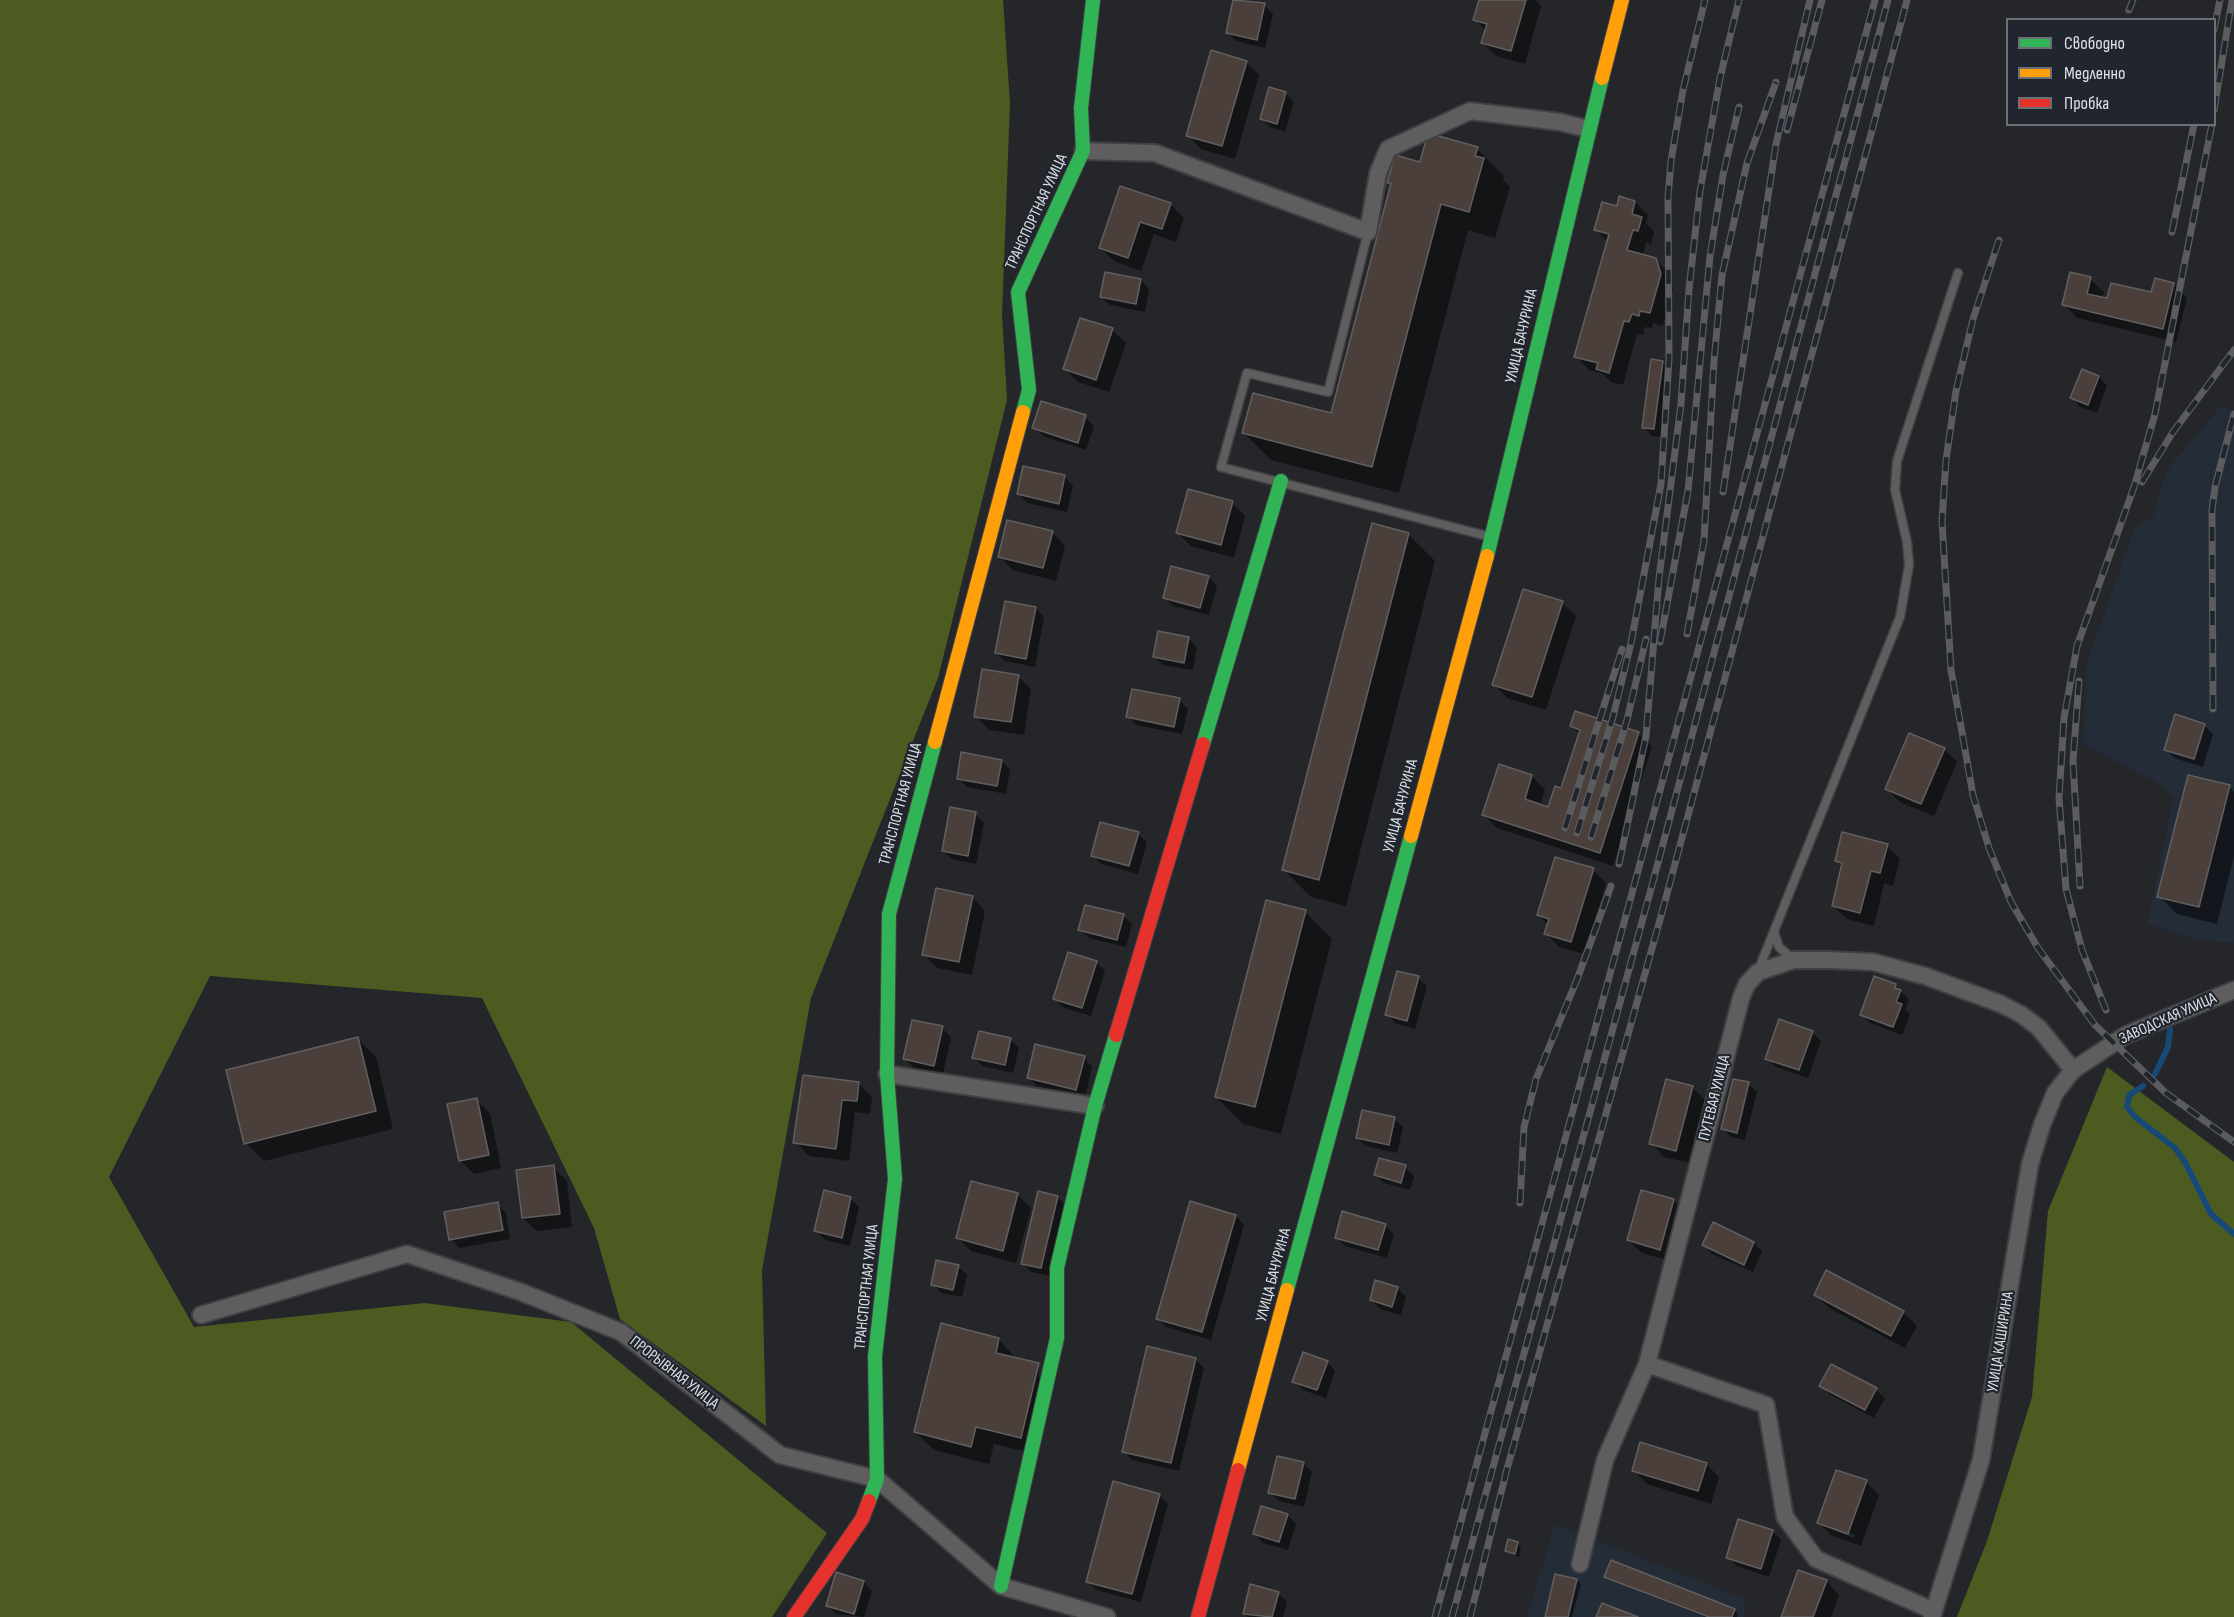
<!DOCTYPE html>
<html>
<head>
<meta charset="utf-8">
<style>
  body { margin:0 }
  #map { position:relative; width:2234px; height:1617px; overflow:hidden; background:#24262a; font-family:"Sofia Sans Condensed",sans-serif }
  canvas { display:block }
  .legend { position:absolute; left:2006px; top:18px; width:210px; height:108px; box-sizing:border-box; background:#20252e; border:2px solid #6b7077; margin:0; padding:8px 10px; list-style:none; font-size:18px; color:#dce0e5 }
  .legend li { display:flex; align-items:center; gap:12px; height:30px }
  .legend b { width:30px; border:2px solid #6b7077 }
</style>
</head>
<body>
<div id="map">
<canvas width="2234" height="1617"></canvas>
<ul class="legend">
<li><b style="height:8px;background:#30b455"></b>Свободно</li>
<li><b style="height:8px;background:#ff9f0a"></b>Медленно</li>
<li><b style="height:8px;background:#e5322d"></b>Пробка</li>
</ul>
</div>
<script>
const c = document.querySelector('canvas').getContext('2d');
c.lineJoin = 'round';
function paint(path, color) {
  c.fillStyle = color;
  c.fill(path, 'evenodd');
}
function toPath(rows) {
  const path = new Path2D();
  for (const r of rows) {
    path.moveTo(r[0], r[1]);
    for (let i = 2; i < r.length; i += 2) path.lineTo(r[i], r[i + 1]);
  }
  return path;
}
function stroke(path, color, width, dash) {
  c.strokeStyle = color;
  c.lineWidth = width;
  c.lineCap = dash ? 'butt' : 'round';
  c.setLineDash(dash || []);
  c.stroke(path);
}
function write(font, color, halo, rows, align = 'center') {
  c.font = font + ' "Sofia Sans Condensed",sans-serif';
  c.lineWidth = 4.5;
  c.setLineDash([]);
  c.textBaseline = 'middle';
  c.strokeStyle = halo;
  c.fillStyle = color;
  for (const [text, x, y, turn = 0] of rows) {
    c.save();
    c.translate(x, y);
    c.rotate((+turn || 0) * Math.PI / 180);
    c.textAlign = isNaN(turn) ? turn : align;
    if (halo) c.strokeText(text, 0, 0);
    c.fillText(text, 0, 0);
    c.restore();
  }
}
paint(toPath([
  [2222,405,2234,410,2234,943,2202,941,2147,924,2174,797,2159,784,2083,744,2086,665,2134,530,2154,515,2160,489,2170,466],
  [1555,1524,1745,1599,1744,1617,1527,1617]
]), '#242c38');
paint(toPath([
  [0,0,1003,0,1010,103,1002,315,1007,400,938,678,811,998,762,1270,766,1426,620,1319,594,1228,482,998,210,976,109,1177,194,1327,425,1303,571,1322,827,1533,772,1617,0,1617],
  [2107,1067,2234,1162,2234,1617,1957,1617,1987,1541,2032,1397,2048,1211]
]), '#4c5c21');
paint(toPath([
  [1235,0,1264,5,1273,14,1265,48,1236,41,1228,33],
  [1480,0,1535,0,1541,6,1525,64,1496,56,1483,43,1486,31,1475,19],
  [1246,62,1259,75,1235,159,1201,149,1188,135],
  [1285,93,1294,102,1285,132,1270,127,1262,119],
  [1477,149,1504,176,1503,180,1510,187,1495,238,1468,230,1399,493,1271,460,1244,433,1332,415,1392,185,1389,182,1421,164],
  [1121,188,1170,204,1184,218,1176,242,1154,234,1141,271,1114,261,1100,248],
  [1635,202,1648,215,1646,223,1654,232,1651,244,1646,242,1643,256,1655,259,1669,273,1673,289,1663,326,1653,323,1652,328,1645,327,1643,335,1637,334,1623,385,1611,382,1602,373,1589,370,1576,356,1608,242,1595,229,1618,208],
  [2090,279,2104,292,2102,299,2152,294,2174,284,2187,298,2176,342,2077,318,2064,305],
  [1141,280,1149,289,1145,312,1110,305,1101,297],
  [1112,330,1126,343,1109,392,1078,382,1065,369],
  [1662,362,1671,371,1662,437,1652,436,1644,427],
  [2099,377,2107,386,2097,413,2080,407,2072,398],
  [1085,417,1094,426,1086,450,1043,436,1034,428],
  [1065,477,1073,486,1067,512,1027,503,1019,494],
  [1232,503,1245,516,1234,558,1191,546,1178,533],
  [1052,532,1065,546,1056,581,1013,570,1000,557],
  [1408,534,1435,561,1346,906,1311,897,1284,870],
  [1208,577,1217,586,1209,615,1173,606,1165,597],
  [1006,603,1036,608,1044,617,1035,667,1005,661,996,652],
  [1562,603,1576,616,1546,710,1507,698,1494,684],
  [1188,638,1197,647,1193,670,1163,665,1154,656],
  [1018,676,1031,689,1024,735,989,730,976,716],
  [1179,700,1188,709,1182,734,1136,725,1128,716],
  [1576,713,1639,734,1652,747,1613,866,1497,828,1483,814,1532,776,1545,790,1540,806,1549,809,1562,790,1580,735,1572,726],
  [2204,725,2213,734,2203,767,2174,758,2166,749],
  [1944,749,1957,762,1934,816,1900,802,1887,789],
  [1002,761,1010,770,1006,794,967,787,958,778],
  [2229,786,2234,792,2234,856,2217,924,2177,914,2159,896],
  [975,814,984,823,976,864,952,859,943,850],
  [1138,834,1147,842,1138,874,1101,864,1093,855],
  [1887,846,1900,859,1893,886,1884,883,1874,926,1847,919,1833,906,1843,867,1836,861],
  [1593,870,1606,883,1585,954,1559,947,1546,933,1548,925,1539,915],
  [972,897,985,911,972,975,937,968,924,954],
  [1305,912,1332,939,1281,1134,1243,1124,1216,1097],
  [1123,916,1132,924,1126,947,1089,938,1080,929],
  [1096,962,1105,971,1091,1016,1064,1008,1055,999],
  [1418,978,1427,986,1415,1029,1395,1023,1387,1014],
  [1895,985,1909,1000,1905,1010,1910,1014,1902,1035,1870,1023,1862,1014],
  [942,1028,951,1037,943,1074,914,1068,905,1059],
  [1812,1032,1821,1041,1808,1078,1776,1067,1767,1058],
  [358,1039,376,1057,393,1129,264,1161,246,1143],
  [1010,1039,1019,1048,1013,1073,983,1066,974,1058],
  [1084,1058,1092,1067,1085,1098,1037,1086,1029,1077],
  [859,1084,872,1097,870,1114,855,1112,849,1161,809,1156,795,1142],
  [1748,1084,1757,1092,1745,1140,1731,1137,1722,1128],
  [1693,1088,1706,1101,1690,1163,1664,1157,1651,1143],
  [476,1099,490,1113,501,1168,474,1174,460,1160],
  [1394,1119,1403,1127,1397,1153,1366,1146,1357,1138],
  [553,1167,567,1181,572,1227,537,1231,523,1218],
  [1405,1167,1414,1176,1410,1190,1384,1183,1375,1175],
  [1642,1191,1674,1201,1687,1214,1673,1262,1642,1253,1628,1240],
  [1017,1194,1031,1208,1016,1263,971,1251,958,1238],
  [1057,1197,1066,1206,1050,1276,1031,1272,1022,1263],
  [850,1198,859,1207,850,1246,825,1240,816,1231],
  [497,1204,506,1213,510,1239,459,1248,451,1239],
  [1236,1216,1244,1225,1211,1340,1166,1327,1157,1318],
  [1713,1224,1754,1243,1762,1252,1753,1272,1712,1254,1704,1245],
  [1385,1225,1394,1234,1387,1258,1345,1246,1337,1237],
  [958,1266,967,1275,962,1297,941,1293,933,1284],
  [1397,1288,1406,1297,1401,1315,1380,1309,1371,1300],
  [1815,1294,1903,1312,1917,1326,1905,1348,1829,1308],
  [999,1339,1016,1359,1039,1365,1039,1455,994,1444,989,1464,934,1450,915,1432],
  [1195,1359,1204,1368,1179,1471,1132,1460,1124,1451],
  [1327,1362,1335,1371,1326,1398,1303,1390,1294,1381],
  [1821,1385,1876,1390,1885,1398,1874,1418,1829,1394],
  [1303,1463,1312,1472,1304,1507,1279,1501,1270,1492],
  [1706,1464,1719,1477,1711,1504,1647,1484,1633,1470],
  [1866,1482,1879,1495,1861,1546,1832,1536,1819,1523],
  [1833,1527,1855,1535,1854,1538,1833,1530],
  [1159,1495,1168,1504,1141,1602,1096,1590,1087,1581],
  [1287,1515,1296,1524,1288,1550,1263,1543,1255,1534],
  [1772,1531,1781,1540,1769,1577,1737,1566,1728,1558],
  [1517,1543,1521,1547,1519,1557,1507,1551],
  [1606,1576,1734,1610,1738,1614,1737,1617,1705,1617,1610,1580],
  [1577,1580,1581,1584,1572,1617,1546,1617],
  [1826,1581,1839,1595,1831,1617,1783,1617],
  [864,1582,872,1591,864,1617,836,1614,827,1605],
  [1278,1593,1287,1602,1283,1617,1248,1617,1244,1614]
]), '#0007');
stroke(toPath([
  [2155,1074,2168,1047,2170,1029],
  [2143,1086,2129,1095,2127,1107,2135,1117,2175,1148,2185,1162,2211,1214,2234,1234]
]), '#164975', 6);
const building = toPath([
  [1233,0,1265,3,1257,40,1226,33,1233,0],
  [1479,0,1526,0,1511,51,1481,43,1487,24,1473,20,1479,0],
  [1211,50,1247,61,1222,146,1186,136,1211,50],
  [1269,87,1286,92,1277,124,1260,119,1269,87],
  [1428,133,1478,147,1475,156,1484,158,1469,212,1441,204,1372,467,1242,433,1253,393,1331,413,1391,183,1387,183,1395,155,1420,162,1428,133],
  [1120,186,1171,203,1162,229,1140,222,1128,258,1099,248,1120,186],
  [1619,196,1635,201,1632,214,1642,217,1638,231,1633,230,1627,250,1656,258,1661,274,1650,313,1640,311,1639,316,1632,314,1629,322,1624,321,1609,373,1596,369,1598,363,1574,357,1609,234,1594,230,1602,202,1617,206,1619,196],
  [1105,272,1141,279,1136,304,1100,297,1105,272],
  [2070,272,2091,277,2087,294,2107,298,2111,283,2151,292,2155,278,2174,283,2163,329,2062,305,2070,272],
  [1080,318,1113,328,1096,380,1063,369,1080,318],
  [1651,359,1663,361,1654,429,1642,428,1651,359],
  [2082,369,2099,376,2088,405,2070,398,2082,369],
  [1041,401,1086,415,1078,443,1032,428,1041,401],
  [1023,466,1065,475,1059,504,1017,494,1023,466],
  [1188,489,1233,501,1221,545,1176,533,1188,489],
  [1007,520,1053,531,1043,568,998,557,1007,520],
  [1372,523,1409,533,1319,880,1282,870,1372,523],
  [1171,566,1209,576,1200,608,1163,598,1171,566],
  [1523,589,1563,601,1532,697,1492,685,1523,589],
  [1005,601,1036,607,1026,659,995,653,1005,601],
  [1158,631,1189,637,1184,663,1153,657,1158,631],
  [982,669,1019,675,1011,722,974,717,982,669],
  [1132,689,1180,698,1174,727,1126,717,1132,689],
  [1575,711,1639,732,1600,853,1482,815,1499,764,1532,775,1525,799,1548,807,1555,786,1561,788,1580,730,1570,726,1575,711],
  [2175,714,2205,724,2194,759,2164,750,2175,714],
  [1909,733,1945,748,1921,804,1885,789,1909,733],
  [961,752,1002,760,997,786,957,779,961,752],
  [2188,775,2230,785,2199,907,2157,897,2188,775],
  [950,807,976,812,968,856,942,851,950,807],
  [1100,822,1139,832,1129,866,1091,856,1100,822],
  [1842,832,1888,844,1880,873,1871,871,1860,913,1832,906,1842,863,1835,861,1842,832],
  [1555,857,1594,868,1571,942,1544,934,1549,919,1537,915,1555,857],
  [936,888,973,896,959,962,922,955,936,888],
  [1266,900,1306,910,1255,1107,1215,1097,1266,900],
  [1085,905,1124,914,1117,940,1078,930,1085,905],
  [1068,952,1097,961,1082,1008,1053,999,1068,952],
  [1397,971,1419,976,1407,1021,1385,1015,1397,971],
  [1874,976,1896,984,1895,988,1901,990,1896,1002,1902,1004,1893,1027,1860,1015,1874,976],
  [1779,1019,1813,1031,1799,1070,1765,1059,1779,1019],
  [912,1020,943,1026,934,1066,903,1059,912,1020],
  [979,1031,1011,1038,1005,1065,972,1058,979,1031],
  [358,1037,376,1111,244,1144,226,1070,358,1037],
  [1035,1044,1085,1056,1076,1090,1027,1078,1035,1044],
  [803,1075,859,1082,857,1101,842,1100,836,1149,793,1143,803,1075],
  [1666,1079,1693,1086,1676,1151,1649,1144,1666,1079],
  [1733,1079,1749,1082,1737,1133,1721,1129,1733,1079],
  [477,1098,489,1155,459,1161,447,1104,477,1098],
  [1362,1110,1395,1117,1389,1145,1356,1138,1362,1110],
  [1379,1158,1406,1165,1401,1183,1374,1175,1379,1158],
  [554,1165,560,1214,522,1218,516,1170,554,1165],
  [971,1181,1018,1193,1003,1251,956,1238,971,1181],
  [824,1190,851,1197,842,1238,814,1231,824,1190],
  [1641,1190,1674,1199,1660,1250,1627,1240,1641,1190],
  [1038,1191,1058,1196,1041,1268,1021,1264,1038,1191],
  [1190,1201,1236,1215,1202,1332,1156,1319,1190,1201],
  [498,1202,503,1230,449,1240,444,1212,498,1202],
  [1342,1211,1386,1224,1378,1250,1335,1238,1342,1211],
  [1713,1222,1754,1242,1744,1265,1702,1245,1713,1222],
  [936,1260,959,1265,953,1290,931,1285,936,1260],
  [1826,1270,1904,1311,1891,1336,1814,1295,1826,1270],
  [1375,1280,1398,1287,1392,1307,1370,1300,1375,1280],
  [941,1323,999,1338,996,1353,1039,1363,1021,1438,976,1427,971,1447,914,1432,941,1323],
  [1147,1346,1196,1358,1171,1463,1122,1452,1147,1346],
  [1303,1352,1328,1361,1317,1390,1292,1382,1303,1352],
  [1831,1364,1877,1388,1865,1410,1819,1386,1831,1364],
  [1640,1442,1707,1463,1698,1491,1632,1471,1640,1442],
  [1277,1456,1304,1462,1295,1499,1268,1493,1277,1456],
  [1836,1470,1867,1480,1848,1534,1817,1523,1836,1470],
  [1113,1481,1160,1494,1132,1594,1086,1582,1113,1481],
  [1261,1506,1288,1514,1279,1542,1253,1534,1261,1506],
  [1738,1519,1773,1530,1761,1569,1726,1558,1738,1519],
  [1508,1539,1518,1542,1515,1554,1505,1551,1508,1539],
  [1611,1560,1735,1609,1732,1617,1709,1617,1604,1577,1611,1560],
  [1798,1570,1827,1580,1813,1617,1781,1617,1798,1570],
  [836,1572,864,1581,854,1614,826,1606,836,1572],
  [1555,1574,1577,1579,1568,1617,1545,1617,1555,1574],
  [1250,1584,1279,1592,1272,1617,1243,1614,1250,1584],
  [1602,1603,1638,1617,1596,1617,1602,1603]
]);
paint(building, '#4a3f3b');
stroke(building, '#615f60', 1.5);
const lane = toPath([
  [1368,232,1328,392,1247,373,1221,467,1491,537],
  [1774,932,1779,947,1794,960],
  [1758,971,1900,617,1909,565,1907,542,1895,490,1897,461,1958,273]
]);
const street = toPath([
  [1083,151,1155,153,1368,232,1378,173,1388,149,1470,111,1560,122,1588,129],
  [887,1074,1095,1106],
  [201,1315,407,1254,521,1292,621,1332,780,1455,877,1479,1001,1586,1107,1617],
  [1647,1364,1766,1405,1785,1517,1816,1559,1934,1611],
  [1580,1564,1605,1460,1647,1364,1741,998,1747,984,1758,972,1794,960,1829,960,1873,962,1925,976,2001,1004,2022,1015,2039,1028,2073,1070],
  [1932,1617,1981,1460,2030,1164,2042,1125,2055,1093,2073,1070,2126,1035,2234,990]
]);
const fast = toPath([
  [1023,412,1029,390,1018,292,1083,151,1081,108,1093,0],
  [1487,556,1602,78],
  [1203,744,1281,481],
  [1287,1290,1411,836],
  [869,1501,877,1479,875,1356,895,1179,887,1074,889,914,935,742],
  [1001,1586,1057,1338,1057,1268,1095,1106,1116,1035]
]);
const slow = toPath([
  [1602,78,1622,0],
  [935,742,1023,412],
  [1411,836,1487,556],
  [1238,1470,1287,1290]
]);
const jam = toPath([
  [1116,1035,1203,744],
  [794,1617,862,1519,869,1501],
  [1198,1617,1238,1470]
]);
stroke(lane, '#3f4043', 11);
stroke(street, '#3f4043', 20);
stroke(fast, '#3f4043', 16);
stroke(slow, '#3f4043', 16);
stroke(jam, '#3f4043', 16);
stroke(lane, '#5f5d5e', 8);
stroke(street, '#5f5d5e', 16);
stroke(fast, '#30b455', 14);
stroke(slow, '#ff9f0a', 14);
stroke(jam, '#e5322d', 14);
const rail = toPath([
  [2129,10,2133,0],
  [2214,29,2220,0],
  [2214,110,2232,0],
  [1787,130,1822,0],
  [2172,232,2194,124],
  [1999,240,1973,319,1956,391,1946,460,1942,521,1951,670,1973,795,1989,848,2011,902,2038,948,2095,1025,2166,1093,2234,1142],
  [2142,482,2173,432,2234,350],
  [1723,492,1776,144,1810,0],
  [1687,634,1704,541,1714,361,1722,275,1747,163,1776,82],
  [1660,642,1688,491,1710,256,1723,175,1739,107],
  [2079,681,2073,761,2080,886],
  [2213,709,2212,510,2215,487,2234,414],
  [1565,828,1622,649],
  [1577,833,1613,717,1631,643,1661,484,1669,359,1668,197,1671,161,1683,90,1705,0],
  [1591,837,1627,720,1646,639],
  [1619,864,1646,736,1659,578,1681,404,1689,289,1700,191,1720,78,1739,0],
  [2106,1010,2082,950,2066,889,2059,798,2064,718,2077,646,2134,487,2155,414,2212,124],
  [1520,1203,1524,1127,1536,1079,1578,977,1611,886],
  [1435,1617,1875,0],
  [1452,1617,1651,889,1888,0],
  [1470,1617,1507,1469,1661,916,1907,0]
]);
stroke(rail, '#5b5c5e', 7);
stroke(rail, '#20252e', 4.5, [14]);
write('16px', '#dce0e5', '#20252e', [
  ["ТРАНСПОРТНАЯ УЛИЦА",1037,212,-65],
  ["УЛИЦА БАЧУРИНА",1522,336,-77],
  ["ТРАНСПОРТНАЯ УЛИЦА",901,804,-75],
  ["УЛИЦА БАЧУРИНА",1401,806,-75],
  ["ЗАВОДСКАЯ УЛИЦА",2168,1019,-24],
  ["ПУТЕВАЯ УЛИЦА",1715,1098,-76],
  ["УЛИЦА БАЧУРИНА",1274,1275,-75],
  ["ТРАНСПОРТНАЯ УЛИЦА",867,1287,-84],
  ["УЛИЦА КАШИРИНА",2001,1342,-81],
  ["ПРОРЫВНАЯ УЛИЦА",674,1373,38]
]);
</script>
</body>
</html>
